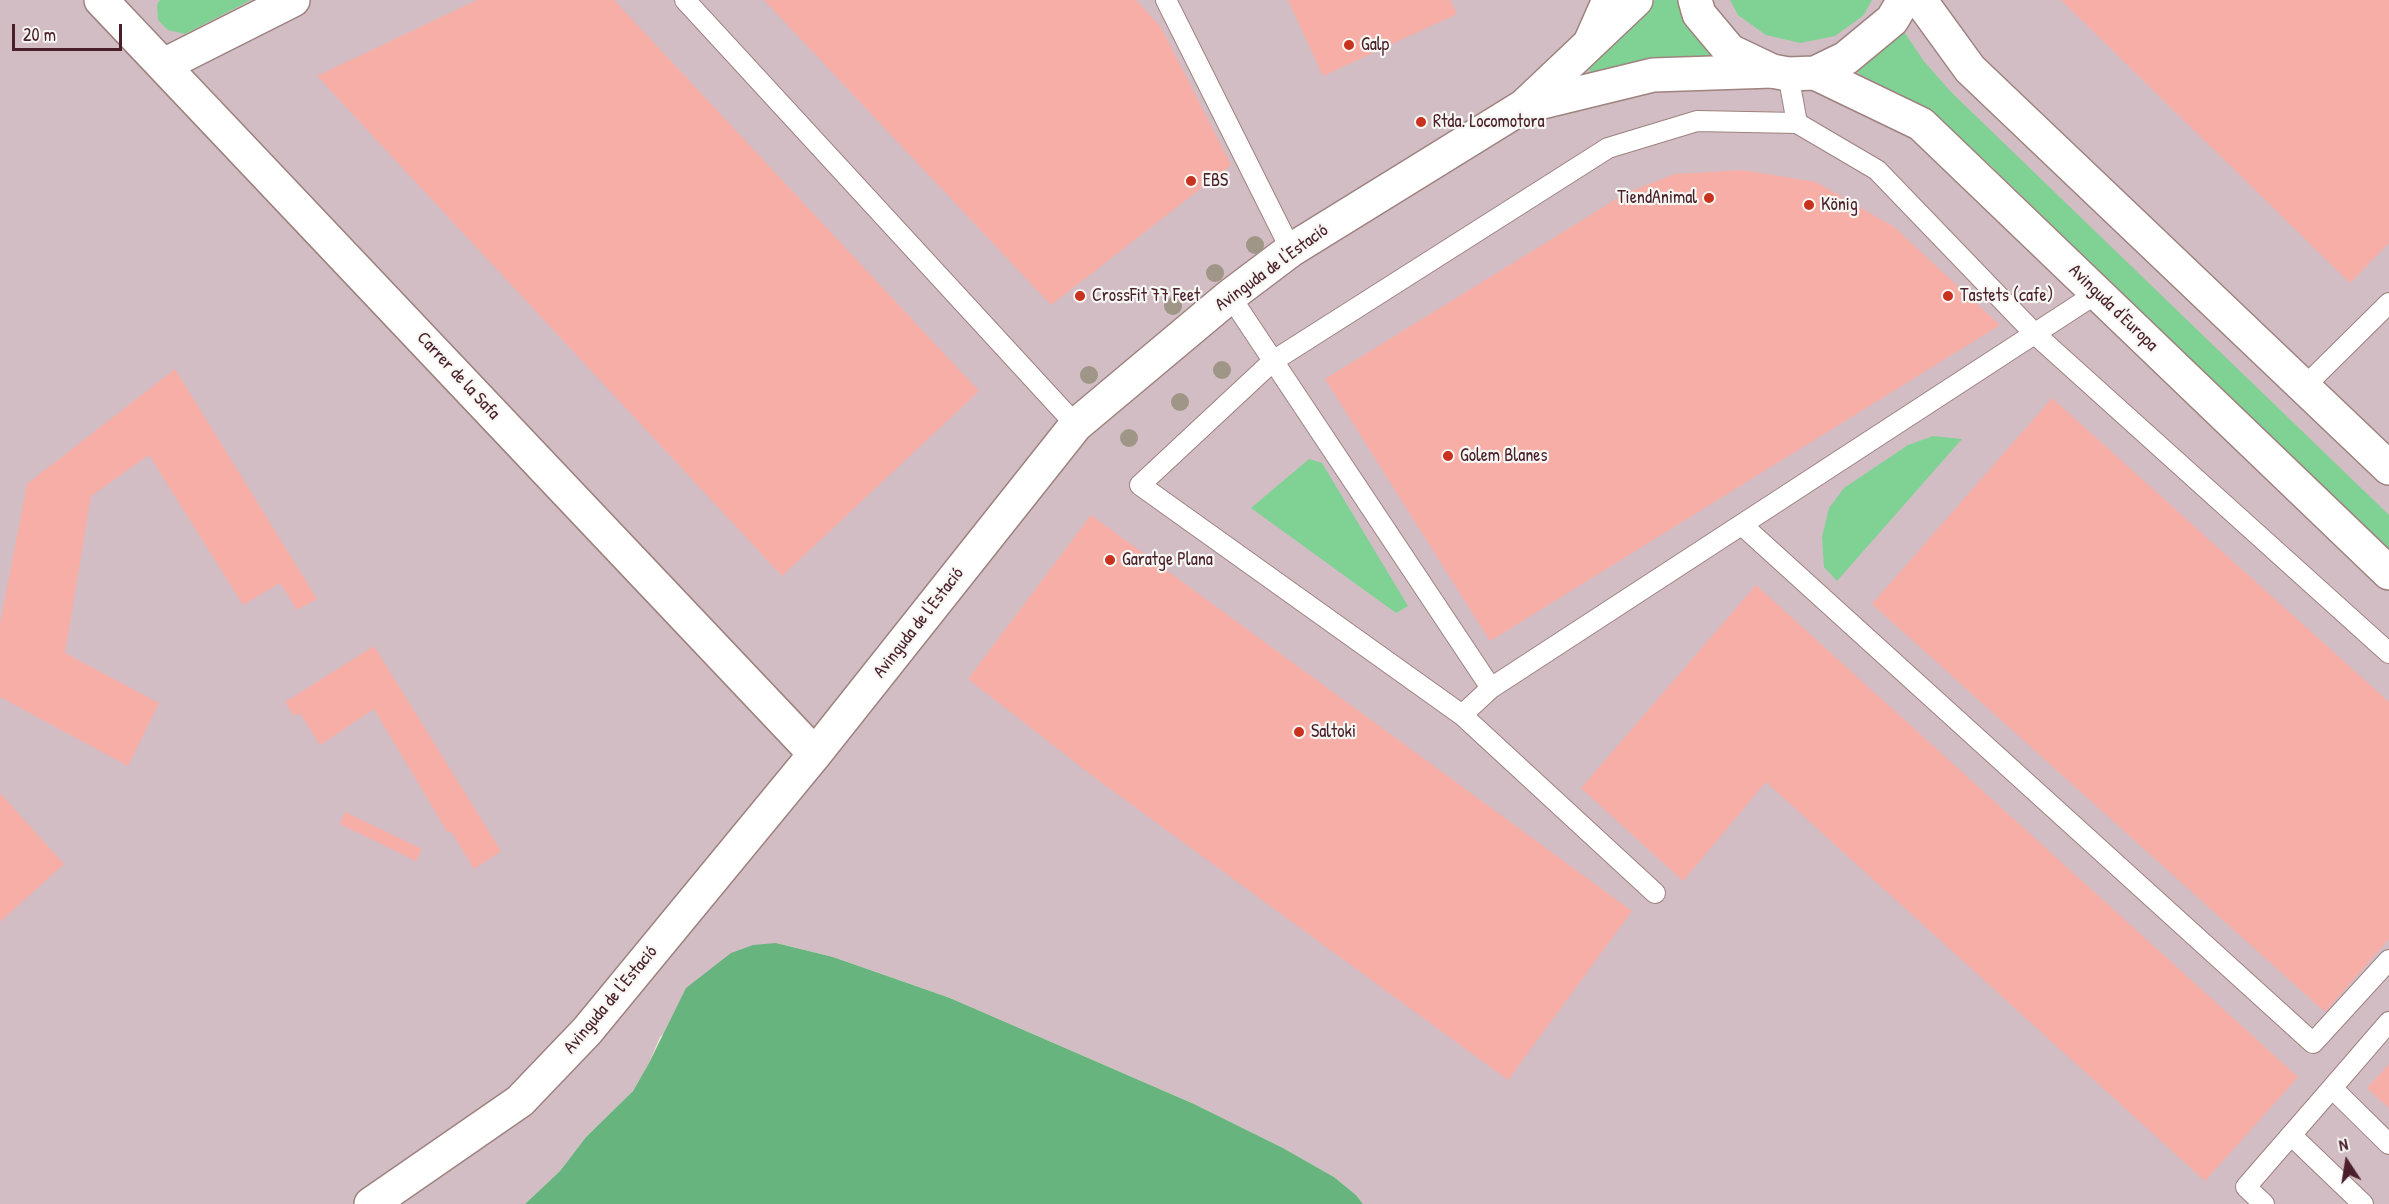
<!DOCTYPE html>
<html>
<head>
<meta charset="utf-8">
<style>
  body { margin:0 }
  #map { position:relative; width:2389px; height:1204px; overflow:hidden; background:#f3e6d2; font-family:"Patrick Hand",sans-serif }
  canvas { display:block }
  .north { position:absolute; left:2317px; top:1132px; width:60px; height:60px; -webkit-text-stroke:4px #f6f6f2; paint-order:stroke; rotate:348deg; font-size:16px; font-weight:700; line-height:24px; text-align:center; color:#4a1f2b }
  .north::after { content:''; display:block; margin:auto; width:21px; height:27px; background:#4a1f2b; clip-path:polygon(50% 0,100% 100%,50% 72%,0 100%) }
  .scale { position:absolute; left:12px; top:24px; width:110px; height:27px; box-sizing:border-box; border:3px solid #4a1f2b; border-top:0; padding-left:8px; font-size:18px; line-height:21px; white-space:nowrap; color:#4a1f2b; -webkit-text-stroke:4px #f6f6f2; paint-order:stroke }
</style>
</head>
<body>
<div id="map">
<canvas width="2389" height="1204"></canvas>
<div class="north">N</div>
<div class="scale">20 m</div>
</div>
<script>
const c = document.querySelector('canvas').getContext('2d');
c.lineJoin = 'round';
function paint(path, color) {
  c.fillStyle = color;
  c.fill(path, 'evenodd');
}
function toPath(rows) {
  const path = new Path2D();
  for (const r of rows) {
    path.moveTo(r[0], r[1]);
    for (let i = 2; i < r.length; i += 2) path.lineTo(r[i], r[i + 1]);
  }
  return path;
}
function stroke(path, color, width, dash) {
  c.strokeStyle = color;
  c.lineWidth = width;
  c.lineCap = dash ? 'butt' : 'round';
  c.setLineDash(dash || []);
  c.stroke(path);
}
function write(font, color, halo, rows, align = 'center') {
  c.font = font + ' "Patrick Hand",sans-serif';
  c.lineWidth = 4.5;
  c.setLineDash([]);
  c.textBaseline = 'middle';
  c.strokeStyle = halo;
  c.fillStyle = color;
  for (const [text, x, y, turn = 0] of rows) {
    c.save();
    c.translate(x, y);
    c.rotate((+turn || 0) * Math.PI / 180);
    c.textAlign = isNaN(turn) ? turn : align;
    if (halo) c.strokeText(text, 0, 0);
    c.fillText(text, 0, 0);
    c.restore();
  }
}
paint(toPath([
  [0,0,2389,0,2389,1204,1363,1204,1356,1195,1334,1177,1283,1148,1194,1104,950,998,833,957,776,943,660,1037,649,1063,633,1091,586,1137,560,1171,525,1204,0,1204]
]), '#d2bdc5');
paint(toPath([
  [160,0,251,0,185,34,168,30,158,20,157,4],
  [1655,0,1686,0,1715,51,1707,58,1590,74,1589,64,1621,37],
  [1730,0,1872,0,1863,16,1835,36,1800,43,1766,35,1738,15],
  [1903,30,1923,60,1951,92,2389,515,2389,552,1987,162,1930,115,1890,90,1859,74,1856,68],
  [1933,436,1962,439,1837,581,1824,567,1822,537,1829,508,1844,488,1908,445],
  [1309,459,1322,463,1408,606,1396,613,1251,508]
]), '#80d294');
paint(toPath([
  [776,943,833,957,950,998,1194,1104,1283,1148,1334,1177,1356,1195,1363,1204,525,1204,560,1171,586,1137,633,1091,649,1063,686,988,731,953,753,945]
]), '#68b47e');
paint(toPath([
  [477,0,614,0,979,391,782,576,317,76],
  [764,0,1136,0,1161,27,1231,165,1051,305],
  [1288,0,1450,0,1457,14,1323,76],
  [2061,0,2389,0,2389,243,2350,283],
  [1742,170,1816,182,1894,227,2000,325,1490,641,1325,379,1626,193,1675,174],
  [175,369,317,599,297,610,280,583,243,605,149,455,91,496,65,653,159,703,128,766,0,697,0,624,27,484],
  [2052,398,2389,702,2389,939,2325,1012,1872,604],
  [1091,515,1632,911,1508,1080,1098,780,968,679],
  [1756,585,2298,1077,2205,1181,1766,782,1683,881,1581,788],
  [374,646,501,851,474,869,451,831,448,833,374,709,320,745,300,713,294,716,285,702],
  [0,793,64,864,0,922],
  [345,812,422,849,416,861,340,824],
  [2389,1064,2389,1108,2367,1088]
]), '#f7aea6');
const service = toPath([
  [685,0,1076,425],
  [1166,0,1291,250],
  [1788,74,1797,123],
  [1230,296,1491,688,2097,293],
  [2304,387,2389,303],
  [1742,525,2313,1043,2389,960],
  [1462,715,1491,688],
  [1655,893,1462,715,1140,485,1273,361,1608,148,1697,121,1797,123,1877,170,2035,334,2389,653],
  [2389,1022,2332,1088,2389,1144],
  [2291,1135,2363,1204],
  [2264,1204,2246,1187,2332,1088]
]);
const minor = toPath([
  [101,0,815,754],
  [164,65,293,0],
  [1526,106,1653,75,1772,71],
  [371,1204,520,1101,587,1031,815,754,1076,425,1230,296,1291,250,1524,106,1636,0]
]);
const tertiary = toPath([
  [1695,0,1699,14,1730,51,1772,71,1788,74,1815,73,1846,58,1892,20,1904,0],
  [1920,0,1970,69,2389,468],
  [1590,43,1609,0],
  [1815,73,1921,124,2389,573]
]);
stroke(service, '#9e827e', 22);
stroke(minor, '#9e827e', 36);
stroke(tertiary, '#9e827e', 36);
stroke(service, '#fff', 20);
stroke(minor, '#fff', 33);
stroke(tertiary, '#fff', 33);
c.fillStyle = '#9f9687';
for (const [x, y] of [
  [1255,245],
  [1215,273],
  [1173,306],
  [1222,370],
  [1089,375],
  [1180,402],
  [1129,438]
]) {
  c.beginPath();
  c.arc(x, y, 9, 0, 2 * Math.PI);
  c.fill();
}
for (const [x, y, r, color] of [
  [1349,45,6,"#c8321e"],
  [1421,122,6,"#c8321e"],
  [1191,181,6,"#c8321e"],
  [1709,198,6,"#c8321e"],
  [1809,205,6,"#c8321e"],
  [1080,296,6,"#c8321e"],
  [1948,296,6,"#c8321e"],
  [1448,456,6,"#c8321e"],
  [1110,560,6,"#c8321e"],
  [1299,732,6,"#c8321e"]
]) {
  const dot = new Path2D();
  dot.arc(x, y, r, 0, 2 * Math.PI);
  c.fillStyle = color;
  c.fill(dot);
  stroke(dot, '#f6f6f2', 2);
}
write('18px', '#4a1f2b', '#f6f6f2', [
  ["Galp",1361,45],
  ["Rtda. Locomotora",1433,122],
  ["EBS",1203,181],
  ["TiendAnimal",1697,198,"right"],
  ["König",1821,205],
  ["CrossFit 77 Feet",1092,296],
  ["Tastets (cafe)",1960,296],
  ["Golem Blanes",1460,456],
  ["Garatge Plana",1122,560],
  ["Saltoki",1311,732]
], 'left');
write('18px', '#4a1f2b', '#f6f6f2', [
  ["Avinguda de l'Estació",1272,268,-36],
  ["Avinguda d'Europa",2113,308,44],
  ["Carrer de la Safa",458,376,47],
  ["Avinguda de l'Estació",919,623,-52],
  ["Avinguda de l'Estació",611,1000,-50]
]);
</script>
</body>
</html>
